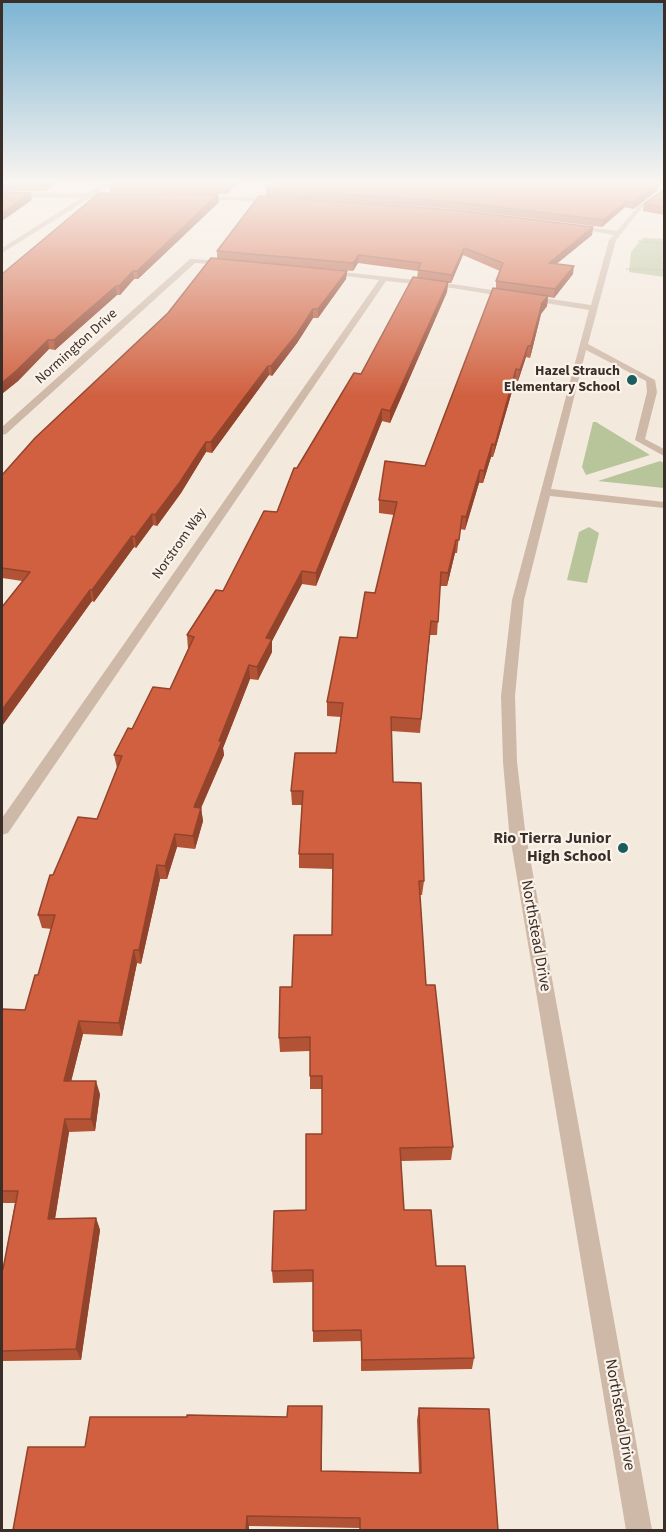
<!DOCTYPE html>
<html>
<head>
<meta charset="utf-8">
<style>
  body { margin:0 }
  #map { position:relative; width:666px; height:1532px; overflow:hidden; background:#f4e9dd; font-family:"Source Sans 3",sans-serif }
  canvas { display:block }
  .frame { position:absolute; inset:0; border:3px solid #3a2e28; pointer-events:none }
</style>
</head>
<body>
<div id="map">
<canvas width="666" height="1532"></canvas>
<div class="frame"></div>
</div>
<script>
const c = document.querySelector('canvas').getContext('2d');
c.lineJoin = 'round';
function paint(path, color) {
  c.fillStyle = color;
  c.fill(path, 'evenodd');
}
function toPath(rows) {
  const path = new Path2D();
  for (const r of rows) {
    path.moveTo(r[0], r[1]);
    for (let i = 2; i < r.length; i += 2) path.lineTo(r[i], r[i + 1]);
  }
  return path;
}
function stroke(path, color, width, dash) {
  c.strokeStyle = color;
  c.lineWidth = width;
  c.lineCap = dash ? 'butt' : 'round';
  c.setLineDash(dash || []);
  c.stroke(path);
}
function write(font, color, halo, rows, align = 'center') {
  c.font = font + ' "Source Sans 3",sans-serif';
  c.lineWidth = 4.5;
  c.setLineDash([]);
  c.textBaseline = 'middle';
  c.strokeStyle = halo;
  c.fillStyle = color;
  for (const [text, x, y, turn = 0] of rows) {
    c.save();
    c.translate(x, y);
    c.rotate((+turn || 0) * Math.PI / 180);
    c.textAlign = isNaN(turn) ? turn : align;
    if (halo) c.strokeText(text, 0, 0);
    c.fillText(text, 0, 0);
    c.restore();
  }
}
paint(toPath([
  [643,238,664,239,664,277,629,272,631,252],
  [593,422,596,422,650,455,586,475,582,467],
  [660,461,664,463,664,488,598,481],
  [589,527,599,533,587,583,567,580,579,532]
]), '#b8c59b');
stroke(toPath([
  [638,241,664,244],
  [664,252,658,260,664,265],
  [626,269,664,270]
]), '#baa291', 1.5, [1.5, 1.5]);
paint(toPath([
  [105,182,113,182,96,194,115,194,117,197,90,198,2,253,2,248,81,198,2,197,2,193,87,194,105,182],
  [664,189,664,193,642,208,616,240,588,344,655,380,657,392,645,439,664,449,664,456,635,440,647,392,646,381,586,350,551,489,664,502,664,508,550,496,524,600,515,696,517,762,525,830,652,1530,626,1530,509,830,503,762,501,696,512,600,589,310,452,288,386,281,8,833,2,835,2,818,379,280,328,274,324,272,325,270,452,284,591,305,609,240,614,235,570,227,573,225,617,231,638,206,664,189],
  [197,196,277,198,280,200,277,202,199,199,197,196],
  [190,259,227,261,231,263,227,265,195,263,6,434,2,435,2,427,190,259]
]), '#ceb8a7');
paint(toPath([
  [2,182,58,182,45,191,2,191],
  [113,182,239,182,227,194,110,192,109,185],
  [271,182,664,182,664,184,651,182,658,184,657,191,633,209,625,207,602,227,455,209,266,196,266,189],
  [664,190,664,215,643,211,644,204],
  [219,202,138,279,134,279,120,295,117,295,55,350,49,349,18,381,3,393,2,393,2,274],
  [593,227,592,235,556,264,573,274,554,298,548,297,547,306,541,314,530,358,526,357,518,381,515,381,493,457,491,457,483,483,479,483,465,530,460,529,457,553,455,553,447,586,440,586,437,635,430,635,420,733,391,731,393,782,424,881,422,895,420,895,426,985,453,1147,451,1160,401,1161,404,1210,436,1266,474,1358,472,1369,361,1371,361,1341,313,1342,313,1282,273,1283,272,1271,306,1210,322,1134,322,1089,310,1089,310,1051,280,1052,279,1038,292,987,332,935,333,869,299,868,299,854,302,805,292,805,291,791,336,753,341,717,327,716,327,702,357,638,375,593,394,515,379,513,379,500,425,466,496,288,496,281,500,271,463,255,451,283,448,283,447,292,390,423,382,421,316,586,302,584,272,641,272,652,258,680,250,679,223,748,224,755,201,808,203,821,195,849,177,847,167,879,160,879,141,964,137,963,122,1036,83,1034,71,1081,100,1094,95,1131,69,1132,55,1219,96,1218,100,1230,81,1360,2,1361,2,1269,3,1269,15,1203,2,1203,2,1009,25,1010,38,975,52,929,42,928,38,915,53,875,97,819,117,768,114,755,132,729,170,689,188,649,187,635,223,591,277,512,297,468,361,374,417,278,418,271,358,263,353,271,262,263,347,271,346,279,318,318,313,318,297,343,272,376,269,375,212,453,206,452,181,493,157,526,153,525,136,548,134,547,94,602,92,601,2,726,2,607,22,581,2,578,2,474,3,474,168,313,217,259,217,251],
  [322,1406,322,1471,419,1473,417,1420,419,1408,498,1530,360,1530,360,1528,249,1526,85,1447,287,1417]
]), '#b35336');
paint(toPath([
  [47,182,58,182,45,191,43,185],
  [231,182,239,182,227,194,227,187],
  [658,184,657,191,633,209,634,202],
  [31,193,32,200,2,221,2,213],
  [218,194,219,202,138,279,137,271],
  [627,201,625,207,602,227,603,220],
  [593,227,592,235,548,271,549,263],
  [464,248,463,255,451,283,452,275],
  [359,255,358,263,353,271,353,263],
  [574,266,573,274,554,298,555,289],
  [133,271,134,279,120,295,119,286],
  [347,271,346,279,318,318,318,309],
  [448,282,447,292,390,423,390,411],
  [116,286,117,295,55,350,54,340],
  [548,296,547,306,541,314,530,358,531,346,542,303],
  [313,309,313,318,297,343,272,376,271,366],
  [48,340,49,349,18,381,3,393,2,383],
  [528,346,526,357,518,381,520,370],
  [268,366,269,375,212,453,211,442],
  [516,369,515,381,493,457,495,445],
  [382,409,382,421,316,586,316,573],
  [206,442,206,452,181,493,157,526,155,515],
  [492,444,491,457,483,483,484,471],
  [480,470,479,483,465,530,466,517],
  [152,514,153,525,136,548,135,537],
  [132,536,134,547,94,602,92,590],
  [456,540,455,553,447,586,448,573],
  [302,571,302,584,272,641,272,652,258,680,257,667,266,638],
  [90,590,92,601,2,726,2,710],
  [249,665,250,679,223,748,224,755,201,808,203,821,195,849,193,836,194,807,219,741],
  [175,834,177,847,167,879,165,866],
  [157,865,160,879,141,964,139,950],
  [134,950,137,963,122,1036,119,1023],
  [79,1021,83,1034,68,1094,64,1081],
  [96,1081,100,1094,95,1131,91,1119],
  [65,1119,69,1132,53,1231,48,1219],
  [96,1218,100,1230,81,1360,76,1349],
  [247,1516,249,1526,249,1530,246,1530]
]), '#92432c');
const building = toPath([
  [2,182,47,182,43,185,2,185,2,182],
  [113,182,231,182,227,187,109,185,113,182],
  [271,182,650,182,658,184,634,202,627,201,603,220,456,202,266,189,271,182],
  [664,190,664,207,644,204,664,190],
  [2,192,31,193,2,213,2,192],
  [99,193,218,194,137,271,133,271,119,286,116,286,54,340,48,340,16,371,2,383,2,274,99,193],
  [259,196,455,210,593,227,549,263,574,266,555,289,496,281,503,263,464,248,452,275,418,270,421,263,359,255,353,263,217,251,259,196],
  [211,258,347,271,318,309,313,309,297,334,271,366,268,366,211,442,206,442,180,482,155,515,152,514,135,537,132,536,92,590,90,590,2,710,2,607,30,572,2,568,2,474,3,474,35,438,168,313,211,258],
  [413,277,448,282,390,411,382,409,316,573,302,571,266,638,272,639,257,667,249,665,219,741,222,741,194,807,201,808,193,836,175,834,165,866,157,865,139,950,134,950,119,1023,79,1021,64,1081,96,1081,91,1119,65,1119,48,1219,96,1218,76,1349,2,1351,2,1269,3,1269,18,1191,2,1191,2,1009,25,1010,35,975,38,975,55,915,38,915,50,875,53,875,78,817,97,819,122,756,114,755,128,728,132,729,153,687,170,689,194,637,187,635,216,590,223,591,264,511,277,512,294,468,297,468,354,373,361,374,413,277],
  [493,288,548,296,542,303,531,346,528,346,520,370,516,369,495,445,492,444,484,471,480,470,466,517,462,516,459,540,456,540,448,573,441,572,438,622,431,621,421,719,391,717,393,782,421,783,424,881,419,881,426,985,435,985,453,1147,400,1148,404,1210,431,1210,436,1266,465,1266,474,1358,362,1360,361,1330,313,1331,313,1270,272,1271,274,1211,306,1210,306,1134,322,1134,322,1076,310,1076,310,1037,279,1038,280,987,292,987,294,935,332,935,333,854,299,854,303,791,291,791,295,753,336,753,343,703,327,702,340,637,357,638,365,592,375,593,397,502,379,500,385,461,425,466,493,288],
  [288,1406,322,1406,321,1471,421,1473,419,1408,489,1409,498,1530,360,1530,360,1518,247,1516,246,1530,13,1530,28,1447,85,1447,90,1417,187,1417,187,1415,287,1417,288,1406]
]);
paint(building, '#d0603f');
stroke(building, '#92432c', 1.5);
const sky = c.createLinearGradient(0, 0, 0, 397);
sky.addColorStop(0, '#7bb4d3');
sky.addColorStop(0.46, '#faf5f0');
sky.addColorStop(1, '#faf5f000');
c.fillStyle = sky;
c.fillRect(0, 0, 666, 397);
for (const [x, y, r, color] of [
  [632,380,6,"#1a5c5f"],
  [623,848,6,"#1a5c5f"]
]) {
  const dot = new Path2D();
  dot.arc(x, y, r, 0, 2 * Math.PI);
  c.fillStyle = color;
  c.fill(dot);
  stroke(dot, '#fbf3ea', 2);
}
write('14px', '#3a2e28', '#fbf3ea', [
  ["Normington Drive",77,347,-42],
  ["Norstrom Way",180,544,-55]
]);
write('bold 14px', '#3a2e28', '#fbf3ea', [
  ["Hazel Strauch",620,372],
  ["Elementary School",620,388]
], 'right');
write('bold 16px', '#3a2e28', '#fbf3ea', [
  ["Rio Tierra Junior",611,839],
  ["High School",611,857]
], 'right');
write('16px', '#3a2e28', '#fbf3ea', [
  ["Northstead Drive",535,936,80],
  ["Northstead Drive",619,1415,80]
]);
</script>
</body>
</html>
